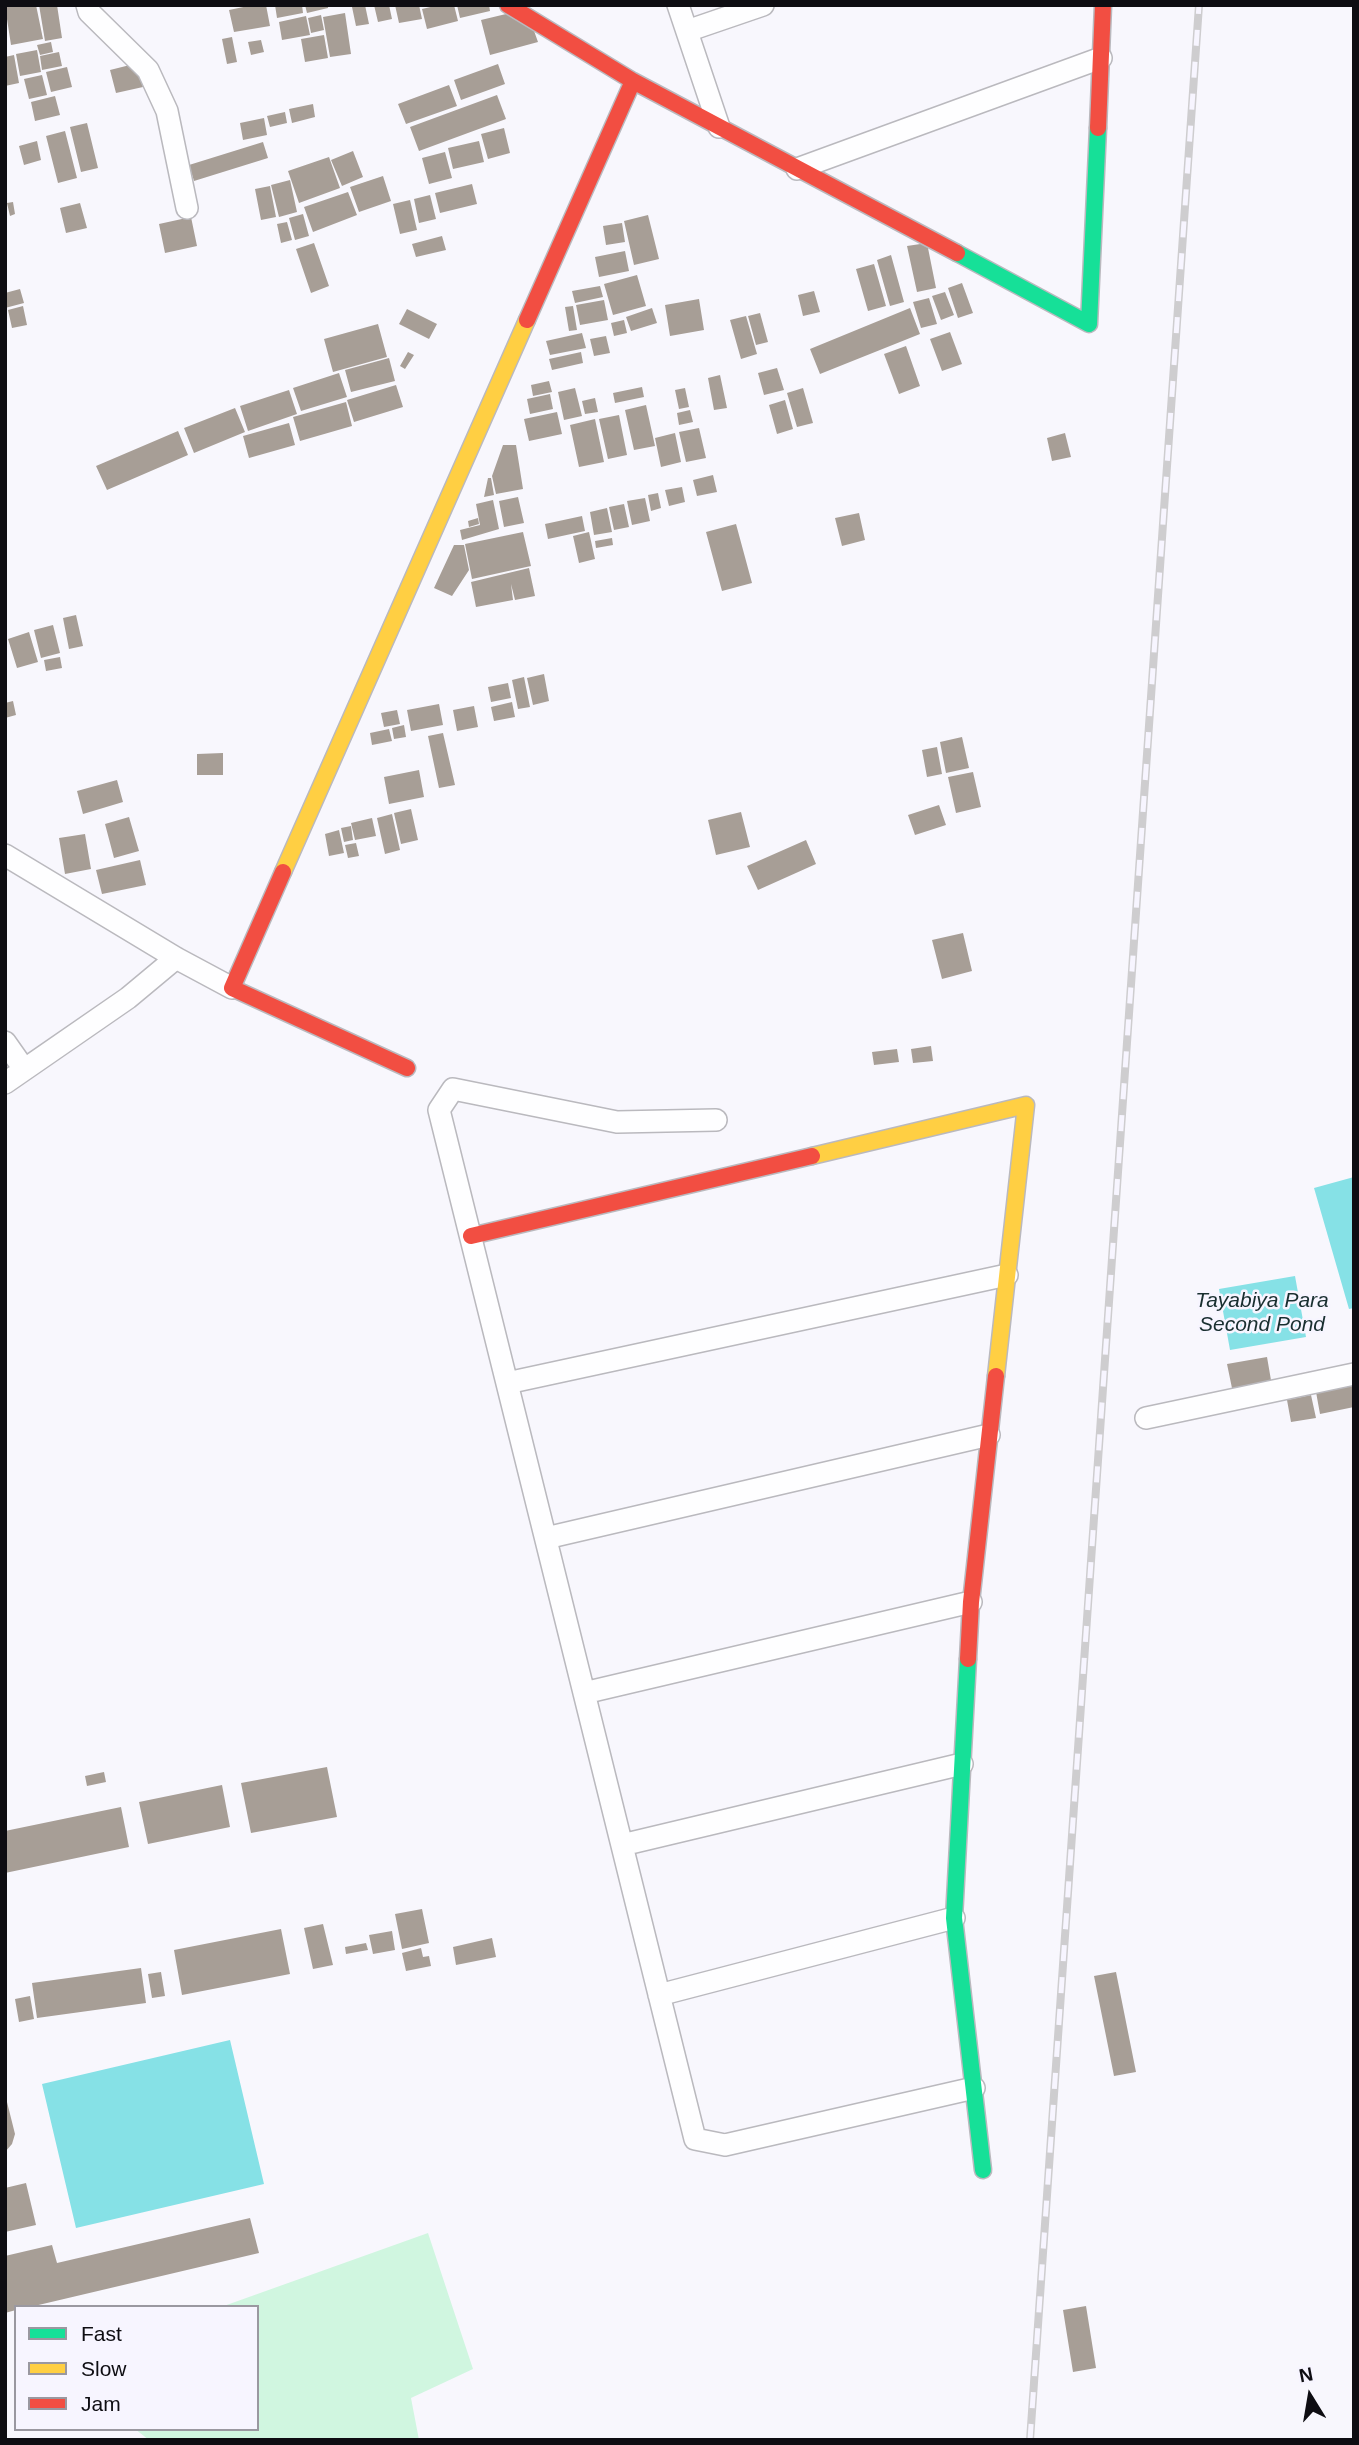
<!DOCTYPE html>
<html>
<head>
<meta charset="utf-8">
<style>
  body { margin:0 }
  #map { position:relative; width:1359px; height:2445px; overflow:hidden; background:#f8f7fd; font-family:Arial,sans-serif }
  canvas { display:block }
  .frame { position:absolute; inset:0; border:7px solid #0e0d12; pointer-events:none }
  .legend { position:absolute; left:14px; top:2305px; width:245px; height:126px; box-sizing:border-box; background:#f7f5ff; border:2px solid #9a98a0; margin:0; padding:9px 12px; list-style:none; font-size:21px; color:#0e0d12 }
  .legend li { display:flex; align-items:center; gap:14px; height:35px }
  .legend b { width:35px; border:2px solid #9a98a0 }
  .north { position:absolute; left:1275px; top:2361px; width:70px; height:70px; -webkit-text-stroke:5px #f7f5ff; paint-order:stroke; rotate:349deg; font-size:19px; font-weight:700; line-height:28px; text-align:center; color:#0e0d12 }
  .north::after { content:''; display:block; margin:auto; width:24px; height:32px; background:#0e0d12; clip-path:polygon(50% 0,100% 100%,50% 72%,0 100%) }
</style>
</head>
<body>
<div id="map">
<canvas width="1359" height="2445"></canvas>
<div class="frame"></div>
<ul class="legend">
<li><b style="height:9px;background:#16e098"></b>Fast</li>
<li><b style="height:9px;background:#ffcf43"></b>Slow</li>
<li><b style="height:9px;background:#f24e42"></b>Jam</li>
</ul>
<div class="north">N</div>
</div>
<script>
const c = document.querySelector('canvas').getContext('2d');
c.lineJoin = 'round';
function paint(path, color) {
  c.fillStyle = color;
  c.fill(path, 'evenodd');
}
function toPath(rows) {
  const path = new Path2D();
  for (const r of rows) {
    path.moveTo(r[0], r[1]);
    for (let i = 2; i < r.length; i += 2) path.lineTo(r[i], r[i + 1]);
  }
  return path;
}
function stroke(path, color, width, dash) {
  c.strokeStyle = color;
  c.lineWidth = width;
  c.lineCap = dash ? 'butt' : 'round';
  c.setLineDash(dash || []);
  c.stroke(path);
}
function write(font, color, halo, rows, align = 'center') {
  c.font = font + ' Arial,sans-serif';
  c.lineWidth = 5;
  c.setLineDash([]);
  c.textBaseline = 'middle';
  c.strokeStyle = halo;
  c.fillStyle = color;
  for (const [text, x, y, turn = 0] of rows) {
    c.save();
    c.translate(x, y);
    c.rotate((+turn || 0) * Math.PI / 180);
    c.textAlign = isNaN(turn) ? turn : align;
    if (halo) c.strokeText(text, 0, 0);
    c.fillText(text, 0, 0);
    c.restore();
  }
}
paint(toPath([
  [428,2233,473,2369,411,2398,419,2440,149,2440,135,2429,257,2429,257,2307,221,2307]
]), '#d0f6e0');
paint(toPath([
  [1354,1177,1354,1308,1349,1309,1314,1188],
  [1295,1276,1306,1337,1230,1350,1219,1289],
  [230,2040,264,2184,76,2228,42,2084]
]), '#86e1e6');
paint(toPath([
  [36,5,43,39,11,45,5,6],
  [39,5,57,5,62,38,45,41],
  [253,5,266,5,270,26,234,32,229,10],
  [275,5,302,5,303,13,277,18],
  [305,5,328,5,328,8,307,13],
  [365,5,369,24,356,26,352,7],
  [374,5,389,5,392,19,378,22],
  [395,5,419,5,422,19,399,23],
  [439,5,454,5,458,21,427,29,422,9],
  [457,5,489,5,490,11,460,18],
  [345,13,351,54,330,57,323,17],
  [506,14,533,28,538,42,490,55,481,20],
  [321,15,324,30,311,33,308,18],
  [306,16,310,35,282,40,279,22],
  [324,35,328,58,305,62,301,39],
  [232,37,237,62,227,64,222,39],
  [261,40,264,52,251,55,248,42],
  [51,42,53,52,40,55,37,45],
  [37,50,41,72,20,76,16,54],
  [59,52,62,66,42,70,40,56],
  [14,55,19,83,5,86,5,57],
  [138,63,143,87,116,93,110,70],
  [498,64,505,84,461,100,454,80],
  [67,67,72,87,51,92,46,72],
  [42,75,47,95,29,99,24,79],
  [449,85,457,106,406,124,398,104],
  [497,95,506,119,419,151,410,127],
  [55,96,60,115,35,121,31,102],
  [313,104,315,117,292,123,289,109],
  [285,112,287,123,270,127,267,116],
  [264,118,267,135,243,140,240,123],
  [87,123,98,168,81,172,70,127],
  [504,128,510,153,488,159,481,134],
  [65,131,77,178,58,183,46,136],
  [37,141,41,160,24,165,19,146],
  [479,141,484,162,453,169,448,148],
  [263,142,268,158,194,181,189,165],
  [353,151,363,177,342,186,331,160],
  [445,152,452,178,429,184,422,158],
  [329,157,340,188,299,203,288,171],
  [383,176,391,201,359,212,350,187],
  [290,180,297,212,279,217,271,185],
  [472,184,477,204,440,213,435,193],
  [270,186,276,217,261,220,255,189],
  [348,192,357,215,313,232,304,207],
  [430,195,436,219,419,223,414,199],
  [410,200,417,230,400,234,393,204],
  [13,202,15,214,10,216,7,203],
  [80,203,87,228,66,233,60,208],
  [303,214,309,236,295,240,289,218],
  [648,215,659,259,634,265,624,221],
  [191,217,197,246,165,253,159,224],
  [287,222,292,240,281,243,277,224],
  [622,223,625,242,606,245,603,226],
  [442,236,446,250,416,257,412,244],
  [314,243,329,286,311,293,296,249],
  [927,243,936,288,917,292,907,246],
  [625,251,629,271,599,277,595,257],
  [891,255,904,302,890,306,877,260],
  [874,264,886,306,868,311,856,269],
  [637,275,646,306,613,315,604,284],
  [962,283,973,313,958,318,948,288],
  [600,286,603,297,575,303,572,291],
  [20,289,24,303,5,308,5,293],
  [814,291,820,312,803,316,798,295],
  [945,292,954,315,941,320,932,296],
  [929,298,937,324,921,328,913,302],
  [699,299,704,330,670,336,665,305],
  [604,300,608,320,580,325,576,305],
  [23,306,27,325,12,328,8,310],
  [573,306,577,330,569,331,565,307],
  [652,308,657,323,631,331,626,317],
  [910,308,920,334,820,374,810,349],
  [407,309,437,324,429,339,399,324],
  [760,313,768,342,756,345,748,316],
  [746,316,757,354,741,359,730,320],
  [624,320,627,333,614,336,611,323],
  [378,324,387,357,333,372,324,339],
  [950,332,962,364,942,371,930,339],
  [582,333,586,348,550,355,546,341],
  [606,336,610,353,594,356,590,339],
  [906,346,920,386,899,394,884,354],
  [408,352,414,355,405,369,400,366],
  [581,352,583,363,552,370,549,359],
  [389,358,395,381,351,392,345,370],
  [777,368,784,390,764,395,758,373],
  [339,373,347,397,301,411,293,388],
  [720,375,727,408,714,410,708,378],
  [549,381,552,392,533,396,531,385],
  [396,385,403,407,354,422,347,400],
  [642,387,644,397,615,403,613,393],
  [575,388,582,416,564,420,558,392],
  [685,388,689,407,679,409,675,390],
  [803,388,813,423,797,427,787,393],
  [289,390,297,414,248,431,240,406],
  [550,394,553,409,530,414,527,399],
  [595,398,598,412,585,414,582,401],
  [785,400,793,429,777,434,769,405],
  [346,402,352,426,300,441,293,417],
  [646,405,655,446,634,450,625,410],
  [235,408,245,432,194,453,184,428],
  [690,410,693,422,679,425,677,413],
  [557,412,562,434,529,441,524,419],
  [619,415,627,455,608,459,599,419],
  [595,419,604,462,579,467,570,425],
  [289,423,295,445,249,458,243,436],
  [699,428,706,458,686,462,679,432],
  [178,431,188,455,107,490,96,466],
  [675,433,681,462,661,467,655,438],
  [1065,433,1071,457,1052,461,1047,438],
  [503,445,516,445,523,489,496,494,492,476],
  [713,475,717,492,697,496,693,480],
  [488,478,491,478,494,495,484,497],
  [682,487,685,502,669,506,665,490],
  [658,493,661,508,651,511,648,495],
  [518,497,524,523,504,527,499,501],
  [645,498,650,521,632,525,627,501],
  [493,500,499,529,462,540,460,530,480,525,476,504],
  [624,504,629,527,614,530,609,507],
  [607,508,612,532,594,535,590,512],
  [859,513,865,540,842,546,835,518],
  [582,516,585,531,548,539,545,524],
  [478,518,479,524,469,527,468,521],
  [736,524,752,583,722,591,706,532],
  [523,532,531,566,472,579,465,544],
  [589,532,595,559,579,563,573,536],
  [612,538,613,545,596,548,595,541],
  [454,545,464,545,469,570,452,596,434,588],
  [529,568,535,596,515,600,511,584,513,600,476,607,471,582],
  [76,615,83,646,69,649,63,618],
  [53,625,60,653,41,658,34,630],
  [29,632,38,662,17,668,8,639],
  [60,657,62,668,46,671,44,660],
  [544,674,549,701,533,705,527,678],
  [524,677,530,707,518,709,512,680],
  [508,683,511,698,491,702,488,687],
  [13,701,16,715,5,718,5,703],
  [512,702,515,717,494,721,491,707],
  [439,704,443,725,411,731,407,710],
  [474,706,478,727,457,731,453,710],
  [397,710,400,724,384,727,381,713],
  [404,725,406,737,394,739,392,728],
  [389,729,392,741,372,745,370,733],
  [443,733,455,785,439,788,428,736],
  [962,737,969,768,946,773,940,742],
  [937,747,942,774,927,777,922,750],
  [223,753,223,775,197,775,197,754],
  [419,770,424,797,389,804,384,777],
  [973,772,981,807,956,813,948,777],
  [117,780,123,802,83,814,77,791],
  [939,805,946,825,915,835,908,815],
  [411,809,418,840,401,844,394,813],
  [741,812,750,847,716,855,708,820],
  [392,814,400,850,385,854,377,818],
  [129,817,139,851,114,858,105,824],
  [372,818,376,836,355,840,351,823],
  [351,826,353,840,344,842,341,828],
  [339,830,344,853,329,856,325,834],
  [85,834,91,869,65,874,59,838],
  [806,840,816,864,758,890,747,866],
  [356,843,359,856,348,858,345,845],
  [140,860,146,885,102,894,96,870],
  [963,933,972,971,942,979,932,940],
  [931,1046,933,1061,913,1063,911,1049],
  [897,1049,899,1062,874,1065,872,1052],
  [1267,1357,1272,1386,1233,1393,1227,1364],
  [1352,1385,1354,1407,1320,1414,1316,1392],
  [1311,1395,1316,1418,1291,1422,1287,1400],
  [327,1767,337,1817,251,1833,241,1783],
  [104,1772,106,1782,87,1786,85,1776],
  [222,1785,230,1827,148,1844,139,1802],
  [121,1807,129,1847,5,1873,5,1831],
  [422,1909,429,1943,402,1949,395,1914],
  [323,1924,333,1965,313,1969,304,1928],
  [281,1929,290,1974,182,1995,174,1950],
  [392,1931,395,1950,373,1954,369,1935],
  [492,1938,496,1957,456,1965,453,1947],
  [366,1943,368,1950,346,1954,345,1947],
  [421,1948,423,1957,429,1956,431,1966,406,1971,402,1953],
  [141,1968,146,2003,37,2018,32,1983],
  [161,1972,165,1996,152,1998,148,1974],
  [1116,1972,1136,2072,1114,2076,1094,1976],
  [30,1996,34,2019,19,2022,15,1999],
  [5,2094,15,2134,12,2144,5,2152],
  [26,2183,36,2225,5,2232,5,2188],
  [250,2218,259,2253,30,2307,16,2307,16,2310,5,2313,5,2256,52,2245,57,2263],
  [1086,2306,1096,2368,1073,2372,1063,2310]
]), '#a79e96');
const street = toPath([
  [87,5,89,12,148,70,167,111,187,208],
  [678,5,719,127],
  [687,31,763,5],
  [797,169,1101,58],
  [5,855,176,958,232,988],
  [5,1042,24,1069],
  [5,1083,128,998,176,958],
  [716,1120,617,1122,453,1089,439,1110,695,2139,725,2145,974,2088],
  [507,1383,1007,1275],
  [1146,1418,1354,1374],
  [546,1538,989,1435],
  [584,1693,971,1602],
  [622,1845,962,1764],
  [659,1995,954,1918]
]);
const fast = toPath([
  [957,253,1089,324,1098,128],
  [968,1659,954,1918,983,2170]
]);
const slow = toPath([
  [283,872,527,320],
  [812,1156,1026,1105,996,1376]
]);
const jam = toPath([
  [508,5,633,81,527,320],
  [633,81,957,253],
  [1098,128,1103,5],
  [283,872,232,988,407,1068],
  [471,1236,812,1156],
  [968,1659,971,1602,996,1376]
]);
stroke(street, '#bab9be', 24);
stroke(fast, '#bab9be', 19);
stroke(slow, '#bab9be', 19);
stroke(jam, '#bab9be', 19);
stroke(street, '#fefeff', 21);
stroke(fast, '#16e098', 16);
stroke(slow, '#ffcf43', 16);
stroke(jam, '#f24e42', 16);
const rail = toPath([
  [1030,2440,1199,5]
]);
stroke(rail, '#cecdcf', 8);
stroke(rail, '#f7f5ff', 5, [16]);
write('italic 21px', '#192f30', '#f7f5ff', [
  ["Tayabiya Para",1262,1301],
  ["Second Pond",1262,1325]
]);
</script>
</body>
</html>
